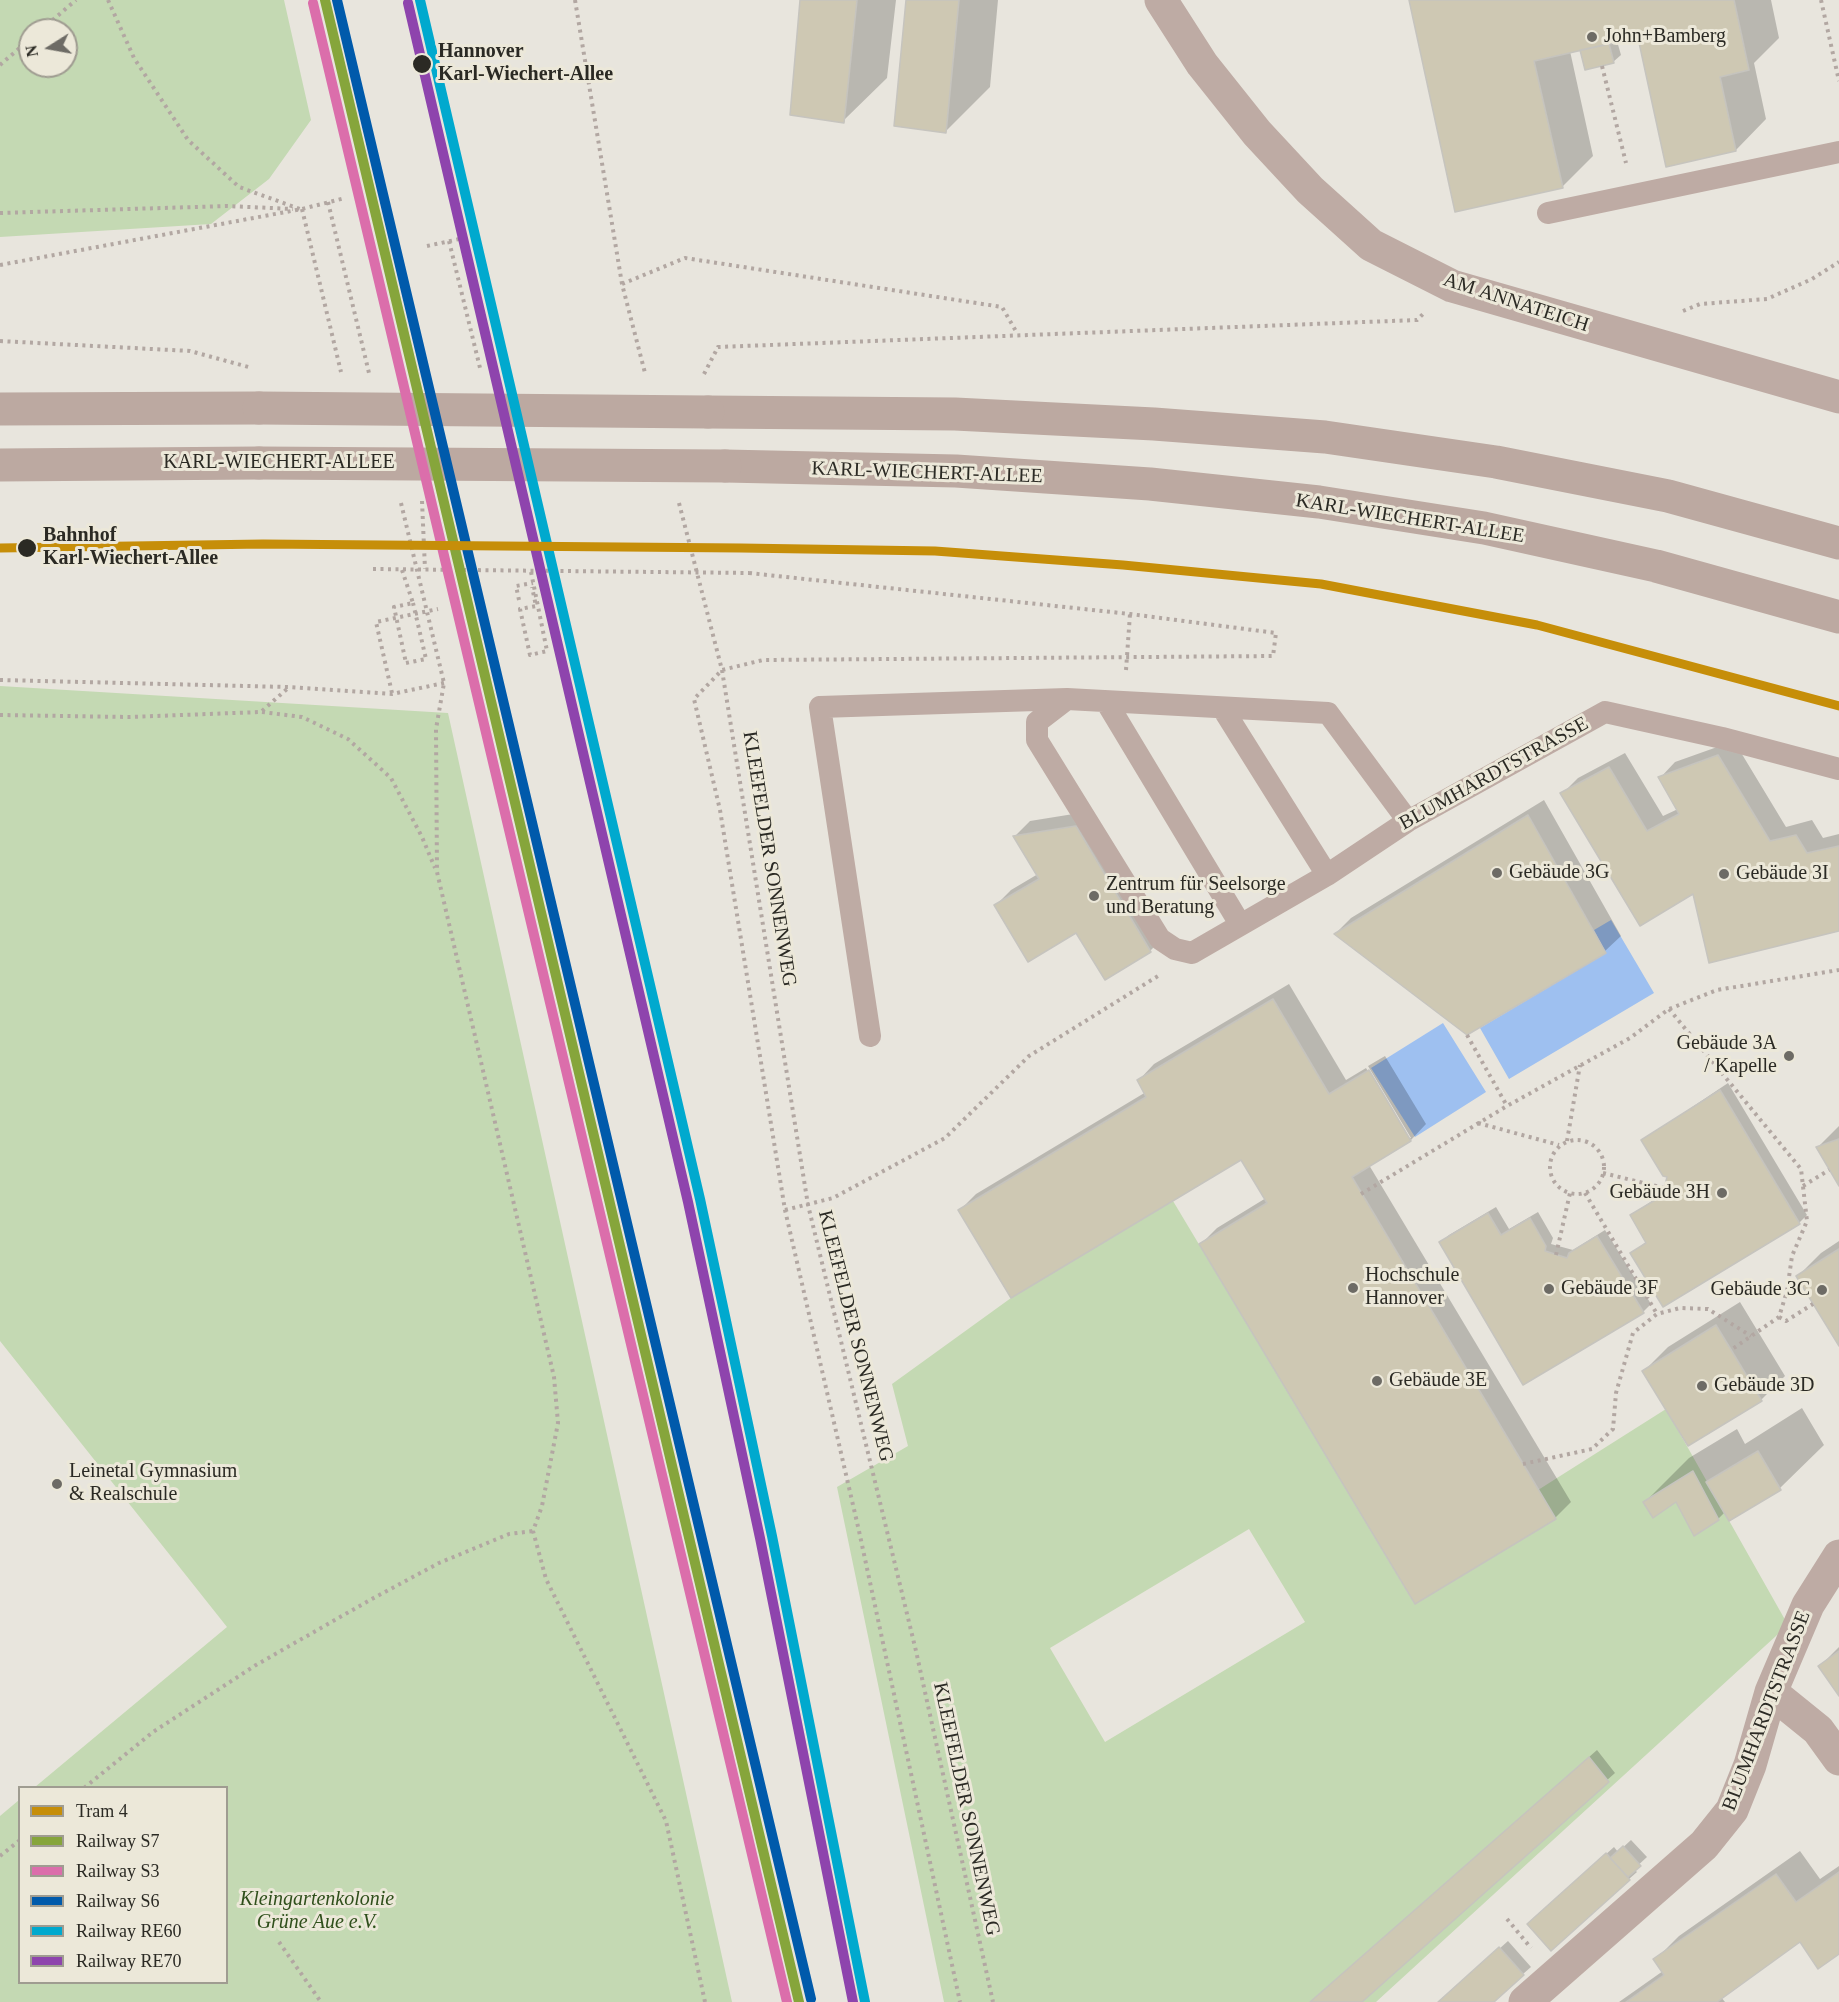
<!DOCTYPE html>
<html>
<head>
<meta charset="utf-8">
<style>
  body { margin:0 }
  #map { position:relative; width:1839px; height:2002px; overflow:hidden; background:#e8e5dd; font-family:Georgia,serif }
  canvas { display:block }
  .legend { position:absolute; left:18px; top:1786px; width:210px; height:198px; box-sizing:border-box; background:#ece8d9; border:2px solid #9f9c91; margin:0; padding:8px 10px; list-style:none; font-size:18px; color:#2b2a24 }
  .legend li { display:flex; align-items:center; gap:12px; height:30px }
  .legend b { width:30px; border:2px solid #9f9c91 }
  .north { position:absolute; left:18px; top:18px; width:60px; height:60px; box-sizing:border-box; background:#ece8d9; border:2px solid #9f9c91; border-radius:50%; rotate:259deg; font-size:16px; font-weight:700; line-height:24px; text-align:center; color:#2b2a24 }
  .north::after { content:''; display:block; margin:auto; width:21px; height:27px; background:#6d6b65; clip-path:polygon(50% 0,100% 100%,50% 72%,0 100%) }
</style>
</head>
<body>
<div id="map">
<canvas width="1839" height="2002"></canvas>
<ul class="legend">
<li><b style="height:8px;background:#c68e09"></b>Tram 4</li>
<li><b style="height:8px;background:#86a53b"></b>Railway S7</li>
<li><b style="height:8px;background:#db6eab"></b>Railway S3</li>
<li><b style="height:8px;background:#005aab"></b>Railway S6</li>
<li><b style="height:8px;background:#00a9ce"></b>Railway RE60</li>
<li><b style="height:8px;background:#8e44ad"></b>Railway RE70</li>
</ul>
<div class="north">N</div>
</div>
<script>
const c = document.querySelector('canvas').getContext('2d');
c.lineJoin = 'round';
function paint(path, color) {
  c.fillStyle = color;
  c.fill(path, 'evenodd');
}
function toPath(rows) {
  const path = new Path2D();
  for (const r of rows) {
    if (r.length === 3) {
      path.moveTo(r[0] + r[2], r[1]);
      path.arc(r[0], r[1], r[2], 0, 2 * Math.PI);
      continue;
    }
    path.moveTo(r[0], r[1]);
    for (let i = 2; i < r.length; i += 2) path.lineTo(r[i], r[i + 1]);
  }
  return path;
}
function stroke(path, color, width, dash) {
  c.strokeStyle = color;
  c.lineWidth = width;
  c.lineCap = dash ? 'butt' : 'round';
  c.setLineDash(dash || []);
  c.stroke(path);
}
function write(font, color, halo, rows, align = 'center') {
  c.font = font + ' Georgia,serif';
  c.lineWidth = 6;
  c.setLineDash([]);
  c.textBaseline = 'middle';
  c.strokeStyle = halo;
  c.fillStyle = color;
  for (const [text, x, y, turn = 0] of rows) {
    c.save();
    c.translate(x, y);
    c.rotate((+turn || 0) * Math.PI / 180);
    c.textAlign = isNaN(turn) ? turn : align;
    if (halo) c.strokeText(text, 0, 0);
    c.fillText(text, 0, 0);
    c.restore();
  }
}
paint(toPath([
  [0,0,284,0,311,120,269,179,211,224,0,237],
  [30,30,66,30,66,66,30,66],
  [0,686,448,713,732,2002,0,2002,0,1816,19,1800,20,1982,226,1982,226,1788,35,1787,227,1627,0,1341],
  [1173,1201,1414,1603,1555,1519,1538,1490,1666,1409,1788,1625,1376,2002,944,2002,837,1487,908,1446,892,1384,1011,1298],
  [1249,1529,1305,1622,1105,1742,1050,1648]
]), '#c4d9b3');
paint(toPath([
  [1611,920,1654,993,1509,1079,1480,1028,1606,953,1594,930],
  [1443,1023,1486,1092,1415,1137,1371,1068]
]), '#9ec0f0');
paint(toPath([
  [802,0,896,0,887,78,843,121],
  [907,0,998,0,990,87,946,131],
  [1411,0,1771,0,1779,38,1754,63,1766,119,1736,150,1640,36,1617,41,1621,55,1613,62,1585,48,1570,51,1593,156,1562,187],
  [1734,741,1786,827,1812,820,1823,838,1839,834,1839,930,1694,892,1562,794,1578,778,1625,753,1663,816,1678,809,1660,778,1675,762],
  [1544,800,1621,936,1605,951,1467,1033,1336,933,1351,918],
  [1092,811,1166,935,1150,951,996,905,1011,890,1038,874,1015,836,1030,821],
  [1289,984,1346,1080,1366,1068,1408,1138,1411,1138,1368,1066,1385,1056,1426,1124,1411,1140,1369,1165,1571,1502,1555,1518,1201,1244,1217,1228,1266,1198,1242,1158,960,1210,976,1194,1146,1092,1139,1080,1154,1064],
  [1728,1083,1807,1215,1799,1223,1663,1305,1632,1253,1647,1241,1631,1215,1664,1193,1668,1176,1643,1140],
  [1839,1126,1839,1183,1818,1147],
  [1496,1207,1509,1229,1538,1212,1553,1238,1551,1244,1573,1250,1605,1230,1651,1304,1643,1312,1524,1383,1441,1242,1449,1235],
  [1839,1241,1839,1343,1798,1276,1821,1253],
  [1740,1302,1785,1376,1761,1400,1689,1444,1644,1371,1668,1347],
  [1802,1408,1824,1445,1780,1488,1725,1512,1718,1519,1676,1500,1645,1502,1689,1458,1737,1429,1745,1444],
  [1839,1647,1839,1693,1820,1666],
  [1597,1750,1615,1773,1359,2002,1311,2002],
  [1631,1840,1647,1857,1634,1869,1637,1872,1629,1879,1536,1917,1614,1847,1618,1852],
  [1800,1851,1820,1879,1839,1866,1839,1952,1800,1940,1721,1997,1725,2002,1619,2002,1663,1971,1655,1960,1679,1936],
  [1508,1941,1531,1967,1523,1974,1492,2002,1440,2002]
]), '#0003');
const building = toPath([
  [800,0,857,0,844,123,790,115,800,0],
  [906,0,959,0,946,133,894,126,906,0],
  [1409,0,1734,0,1749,70,1720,77,1736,151,1666,167,1638,38,1609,44,1534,61,1563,188,1455,212,1409,0],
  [1609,44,1614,63,1585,70,1580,50,1609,44],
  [1718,755,1770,841,1796,835,1807,853,1839,846,1839,931,1709,963,1693,894,1640,926,1560,793,1609,767,1647,831,1679,814,1658,777,1718,755],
  [1528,815,1606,953,1467,1035,1334,934,1528,815],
  [1076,826,1151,952,1105,980,1076,933,1028,962,994,905,1039,879,1013,836,1076,826],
  [1273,999,1329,1094,1369,1070,1411,1141,1352,1177,1556,1519,1415,1604,1199,1244,1267,1203,1241,1160,1011,1298,958,1210,1146,1097,1137,1080,1273,999],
  [1720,1090,1800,1224,1663,1307,1630,1253,1646,1243,1630,1215,1657,1199,1661,1200,1667,1177,1663,1176,1641,1140,1720,1090],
  [1839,1139,1839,1186,1816,1147,1839,1139],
  [1488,1213,1501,1235,1530,1218,1546,1246,1545,1251,1567,1258,1569,1253,1597,1236,1644,1313,1523,1385,1439,1242,1488,1213],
  [1839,1249,1839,1346,1796,1276,1839,1249],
  [1716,1325,1762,1401,1688,1446,1642,1371,1716,1325],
  [1758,1451,1781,1490,1729,1521,1706,1482,1758,1451],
  [1693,1471,1719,1520,1694,1536,1676,1502,1653,1518,1643,1502,1693,1471],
  [1839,1651,1839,1696,1818,1666,1839,1651],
  [1589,1757,1609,1782,1362,2002,1310,2002,1589,1757],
  [1623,1846,1641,1866,1628,1877,1610,1858,1623,1846],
  [1606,1853,1630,1880,1551,1951,1527,1924,1606,1853],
  [1839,1872,1839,1954,1818,1969,1800,1942,1717,2002,1626,2002,1664,1975,1653,1959,1776,1874,1796,1902,1839,1872],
  [1499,1947,1524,1975,1494,2002,1438,2002,1499,1947]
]);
paint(building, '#cec8b3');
stroke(building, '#c6c4be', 1.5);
stroke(toPath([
  [108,0,134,58,188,140,239,187,300,209],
  [575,0,622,284,645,373],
  [1821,0,1839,81],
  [41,30,76,0],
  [0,65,30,39],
  [1602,66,1626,163],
  [328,202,369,373],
  [302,209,341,372],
  [0,213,227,206,293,209],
  [449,241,481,372],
  [427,246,464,238],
  [0,265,302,209,345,198],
  [622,284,685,258,1002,307,1017,333],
  [1683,311,1700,304,1767,299,1812,279,1839,262],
  [0,341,190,351,252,368],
  [704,374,718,347,1417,320,1423,314],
  [422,501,425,569],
  [401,503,444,683,436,729,437,872,554,1377,558,1423,542,1506,533,1531,546,1579,666,1821,705,2002],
  [679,503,722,670,808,1205,916,1651,993,2002],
  [402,570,413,603,394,607,406,663],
  [531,572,547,651,530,655,520,609,536,606,532,587],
  [749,573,1130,614,1276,633,1273,656,763,660,722,670,694,699,720,810,785,1210,859,1531,960,2002],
  [519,600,516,586,533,583],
  [1126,670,1130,614],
  [0,680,288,687,392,694,444,683],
  [392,693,376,622,438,609],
  [262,712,302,717,348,739,391,778,422,837,435,868],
  [0,715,129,717,261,712,288,688],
  [1669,1009,1801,1169,1807,1221,1792,1256,1787,1291,1779,1317,1731,1350],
  [1467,1035,1507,1106],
  [1478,1123,1559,1145],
  [1577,1167,27],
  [1567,1141,1580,1065],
  [1603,1173,1664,1188],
  [1803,1186,1829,1170],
  [1585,1193,1657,1314],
  [1361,1194,1507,1106,1630,1038,1669,1009,1717,990,1839,970],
  [785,1210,833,1198,945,1138,1029,1056,1158,976],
  [1556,1255,1570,1193],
  [1779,1317,1786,1321,1813,1304],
  [1523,1464,1592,1449,1613,1429,1616,1393,1633,1333,1657,1314,1680,1308,1708,1309,1751,1336],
  [84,1788,153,1732,256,1665,370,1600,439,1563,509,1534,533,1531],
  [0,1856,20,1840],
  [1507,1919,1531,1948],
  [279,1942,321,2002]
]), '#b2a7a2', 4, [3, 4.5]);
stroke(toPath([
  [1548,213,1839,152],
  [1107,703,1240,924],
  [1223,709,1327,875],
  [1408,821,1328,713,1067,699,1037,722,1037,740,1160,939,1175,949,1192,953,1327,875,1408,821,1605,712,1722,738,1839,769],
  [870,1036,820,707,1067,699]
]), '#beaba4', 22);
stroke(toPath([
  [1161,0,1202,64,1257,133,1310,190,1371,245,1452,286,1839,397],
  [1771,1692,1818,1730,1839,1759],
  [1525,2002,1704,1845,1732,1810,1750,1765,1771,1692,1808,1605,1839,1556]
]), '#beaba4', 33);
stroke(toPath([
  [0,409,259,408],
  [708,412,955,414,1154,424,1325,437,1496,462,1668,496,1839,543],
  [0,465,259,463],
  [725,466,956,471,1150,484,1319,502,1484,528,1656,566,1839,617]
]), '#bca9a1', 33);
stroke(toPath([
  [373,569,749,573],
  [406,663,426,659,413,603]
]), '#b2a7a2', 4, [3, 4.5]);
stroke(toPath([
  [259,408,708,412],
  [259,463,725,466]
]), '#bca9a1', 33);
stroke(toPath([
  [325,0,799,2002]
]), '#86a53b', 10);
stroke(toPath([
  [313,3,787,2002]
]), '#db6eab', 10);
stroke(toPath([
  [337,0,811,1999]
]), '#005aab', 10);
stroke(toPath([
  [420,0,700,1199,772,1536,865,2002]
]), '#00a9ce', 10);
stroke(toPath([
  [408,3,688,1202,760,1538,853,2002]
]), '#8e44ad', 10);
stroke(toPath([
  [0,548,263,544,741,548,935,551,1123,565,1321,584,1537,625,1839,706]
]), '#c68e09', 9);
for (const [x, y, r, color] of [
  [1592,37,6,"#6d6b65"],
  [422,64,10,"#2b2a24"],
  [27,548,10,"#2b2a24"],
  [1497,873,6,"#6d6b65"],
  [1724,874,6,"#6d6b65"],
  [1094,896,6,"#6d6b65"],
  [1789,1056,6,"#6d6b65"],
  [1722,1193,6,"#6d6b65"],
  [1353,1288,6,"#6d6b65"],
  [1549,1289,6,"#6d6b65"],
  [1822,1290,6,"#6d6b65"],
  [1377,1381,6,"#6d6b65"],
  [1702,1386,6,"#6d6b65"],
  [57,1484,6,"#6d6b65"]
]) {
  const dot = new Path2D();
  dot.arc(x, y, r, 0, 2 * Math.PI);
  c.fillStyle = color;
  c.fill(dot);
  stroke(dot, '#ece8d9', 2);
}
write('20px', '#2b2a24', '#ece8d9', [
  ["John+Bamberg",1604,37],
  ["Gebäude 3G",1509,873],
  ["Gebäude 3I",1736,874],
  ["Zentrum für Seelsorge",1106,885],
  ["und Beratung",1106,908],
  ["Gebäude 3A",1777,1044,"right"],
  ["/ Kapelle",1777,1067,"right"],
  ["Gebäude 3H",1710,1193,"right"],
  ["Hochschule",1365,1276],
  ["Hannover",1365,1299],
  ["Gebäude 3F",1561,1289],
  ["Gebäude 3C",1810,1290,"right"],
  ["Gebäude 3E",1389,1381],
  ["Gebäude 3D",1714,1386],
  ["Leinetal Gymnasium",69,1472],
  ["& Realschule",69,1495]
], 'left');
write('bold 20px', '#2b2a24', '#ece8d9', [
  ["Hannover",438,52],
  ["Karl-Wiechert-Allee",438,75],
  ["Bahnhof",43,536],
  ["Karl-Wiechert-Allee",43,559]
], 'left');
write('20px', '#2b2a24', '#ece8d9', [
  ["AM ANNATEICH",1516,303,18],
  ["KARL-WIECHERT-ALLEE",279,463],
  ["KARL-WIECHERT-ALLEE",927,473,2],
  ["KARL-WIECHERT-ALLEE",1410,519,9],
  ["BLUMHARDTSTRASSE",1494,774,-29],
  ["KLEEFELDER SONNENWEG",769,859,81],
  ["KLEEFELDER SONNENWEG",855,1336,76],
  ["BLUMHARDTSTRASSE",1767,1711,-69],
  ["KLEEFELDER SONNENWEG",966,1809,78]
]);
write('italic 20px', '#2f4f1b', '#ece8d9', [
  ["Kleingartenkolonie",317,1900],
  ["Grüne Aue e.V.",317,1923]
]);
</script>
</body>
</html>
